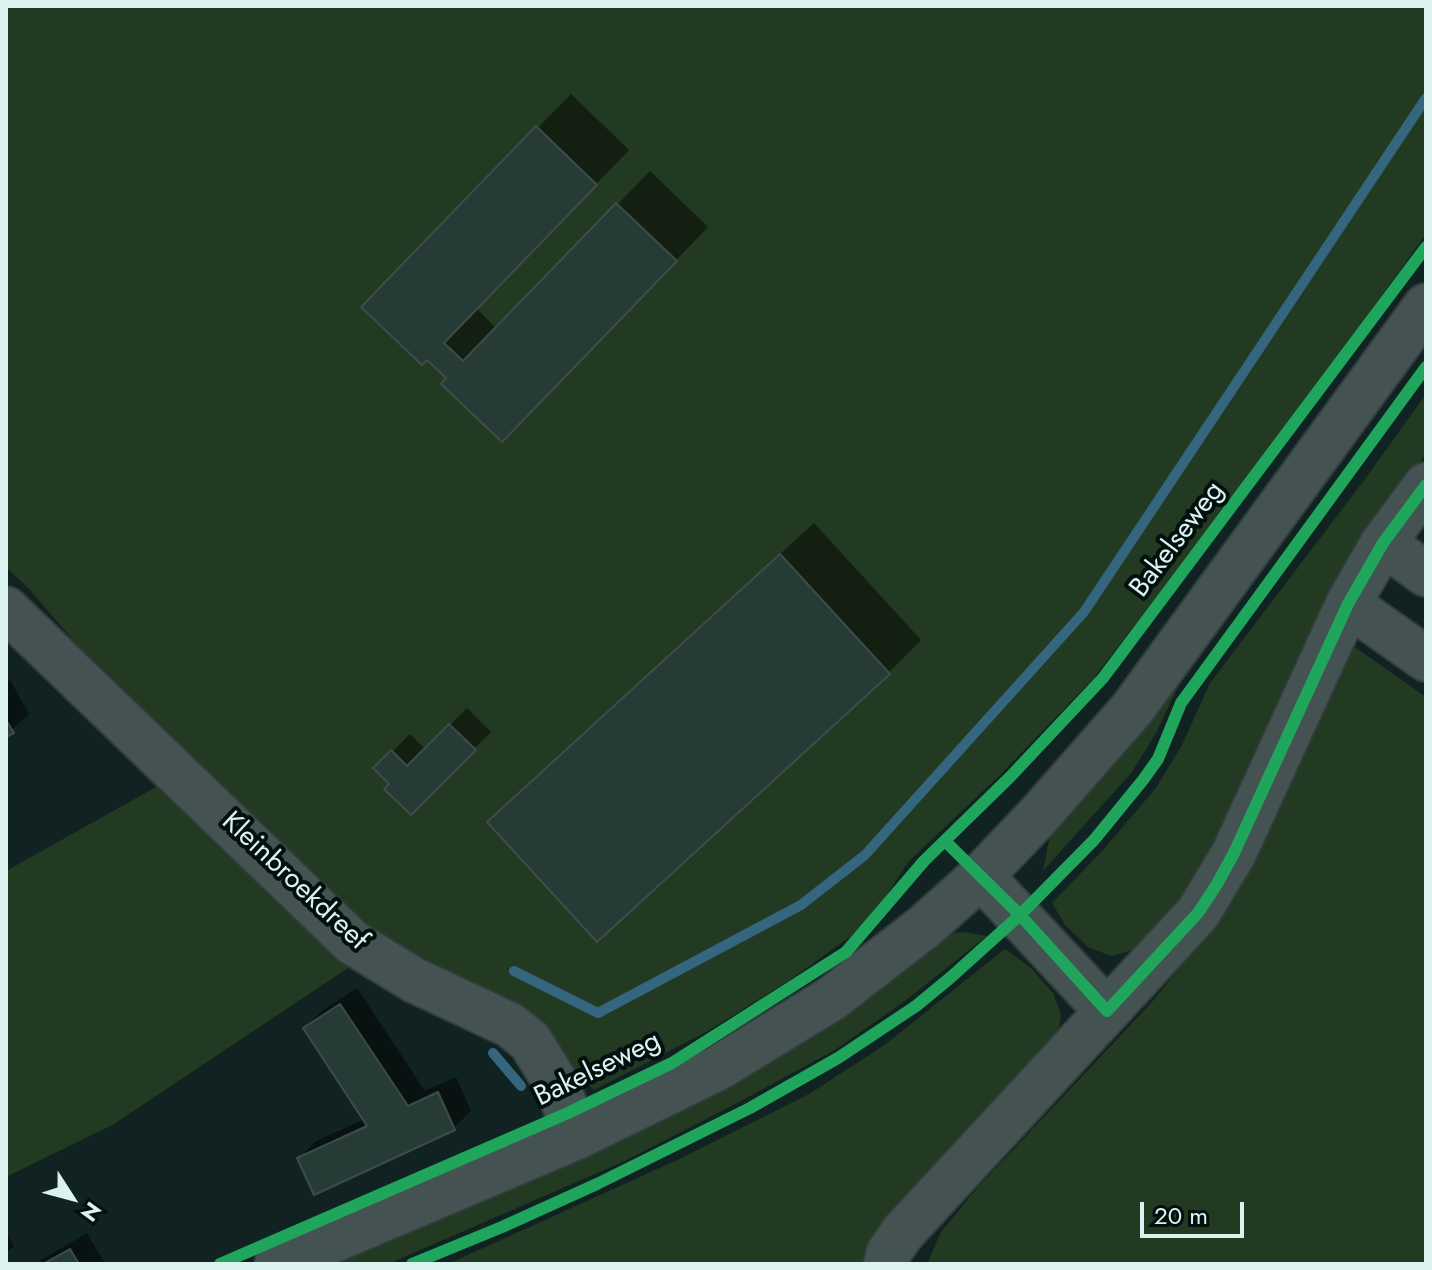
<!DOCTYPE html>
<html>
<head>
<meta charset="utf-8">
<style>
  body { margin:0 }
  #map { position:relative; width:1432px; height:1270px; overflow:hidden; background:#102221; font-family:Jost,sans-serif }
  canvas { display:block }
  .frame { position:absolute; inset:0; border:8px solid #dbf2ef; pointer-events:none }
  .north { position:absolute; left:32px; top:1158px; width:80px; height:80px; -webkit-text-stroke:6px #02110f; paint-order:stroke; rotate:126deg; font-size:22px; font-weight:700; line-height:32px; text-align:center; color:#dbf2ef }
  .north::after { content:''; display:block; margin:auto; width:28px; height:36px; background:#dbf2ef; clip-path:polygon(50% 0,100% 100%,50% 72%,0 100%) }
  .scale { position:absolute; left:1140px; top:1202px; width:104px; height:36px; box-sizing:border-box; border:4px solid #dbf2ef; border-top:0; padding-left:10px; font-size:24px; line-height:28px; white-space:nowrap; color:#dbf2ef; -webkit-text-stroke:6px #02110f; paint-order:stroke }
</style>
</head>
<body>
<div id="map">
<canvas width="1432" height="1270"></canvas>
<div class="frame"></div>
<div class="north">N</div>
<div class="scale">20 m</div>
</div>
<script>
const c = document.querySelector('canvas').getContext('2d');
c.lineJoin = 'round';
function paint(path, color) {
  c.fillStyle = color;
  c.fill(path, 'evenodd');
}
function toPath(rows) {
  const path = new Path2D();
  for (const r of rows) {
    path.moveTo(r[0], r[1]);
    for (let i = 2; i < r.length; i += 2) path.lineTo(r[i], r[i + 1]);
  }
  return path;
}
function stroke(path, color, width, dash) {
  c.strokeStyle = color;
  c.lineWidth = width;
  c.lineCap = dash ? 'butt' : 'round';
  c.setLineDash(dash || []);
  c.stroke(path);
}
function write(font, color, halo, rows, align = 'center') {
  c.font = font + ' Jost,sans-serif';
  c.lineWidth = 8;
  c.setLineDash([]);
  c.textBaseline = 'middle';
  c.strokeStyle = halo;
  c.fillStyle = color;
  for (const [text, x, y, turn = 0] of rows) {
    c.save();
    c.translate(x, y);
    c.rotate((+turn || 0) * Math.PI / 180);
    c.textAlign = isNaN(turn) ? turn : align;
    if (halo) c.strokeText(text, 0, 0);
    c.fillText(text, 0, 0);
    c.restore();
  }
}
paint(toPath([
  [6,6,1426,6,1426,234,1290,424,1093,679,1001,774,908,862,877,911,851,936,790,980,708,1031,594,1090,568,1066,347,911,117,691,29,589,6,567],
  [1426,394,1426,454,1362,536,1324,600,1264,743,1189,894,1141,948,1111,956,1088,947,1065,925,1052,903,1104,849,1155,789,1181,747,1210,683,1365,479],
  [1352,645,1426,697,1426,1264,927,1264,941,1232,977,1188,1151,1003,1204,938,1244,880,1337,684],
  [1185,672,1156,733,1132,772,1043,871,1051,830],
  [165,782,348,968,114,1124,6,1177,6,871],
  [963,932,987,936,905,1001,835,1050,739,1102,625,1161,388,1264,327,1264,940,936],
  [1005,949,1030,967,1053,993,1061,1014,1058,1035,866,1264,448,1264,677,1160,809,1094,883,1046]
]), '#223a21');
paint(toPath([
  [571,94,629,150,476,308,497,329,650,171,708,227,534,407,449,378,364,307],
  [814,523,921,640,888,673,523,789],
  [10,680,29,714,6,735,6,682],
  [467,708,491,732,411,812,392,784,376,768,410,734,426,750],
  [357,988,425,1091,456,1077,471,1111,454,1128,315,1192,299,1158,316,1141,365,1119,305,1028,322,1011],
  [6,1233,14,1246,6,1254],
  [87,1233,105,1264,35,1264,38,1262]
]), '#0007');
stroke(toPath([
  [514,971,598,1013,801,905,865,855,1084,612,1426,98],
  [493,1053,521,1086]
]), '#35667f', 10);
const building = toPath([
  [536,126,597,185,444,343,463,361,616,203,677,261,502,442,441,384,446,378,427,360,422,365,361,307,536,126],
  [780,554,890,674,597,942,487,822,780,554],
  [6,720,14,733,6,737,6,720],
  [449,724,476,750,411,815,384,789,389,784,373,768,391,750,407,766,449,724],
  [340,1004,408,1106,438,1092,455,1130,314,1195,297,1158,367,1126,303,1028,340,1004],
  [70,1249,79,1264,43,1264,70,1249]
]);
paint(building, '#263b36');
stroke(building, '#3e4c49', 2);
const minor = toPath([
  [1383,543,1426,574],
  [1348,604,1426,659],
  [6,609,352,942,414,980,510,1025,530,1041,557,1085,577,1137],
  [981,876,1107,1011],
  [277,1264,577,1137,718,1068,831,999,924,927,981,876,1040,814,1133,708,1426,306],
  [886,1264,889,1252,903,1232,1198,913,1234,853,1348,604,1383,543,1426,485]
]);
stroke(minor, '#303d3c', 48);
stroke(minor, '#445352', 44);
stroke(toPath([
  [945,841,1020,915,1107,1011,1198,913,1217,884,1234,853,1348,604,1383,543,1426,485],
  [220,1264,568,1113,672,1063,846,952,924,861,1010,777,1103,678,1426,247],
  [412,1264,502,1227,597,1184,750,1108,838,1058,916,1006,950,978,1020,915,1094,840,1143,780,1158,759,1181,703,1426,367]
]), '#20a55d', 12);
write('28px', '#dbf2ef', '#02110f', [
  ["Bakelseweg",1178,540,-53],
  ["Kleinbroekdreef",294,882,43],
  ["Bakelseweg",598,1070,-26]
]);
</script>
</body>
</html>
